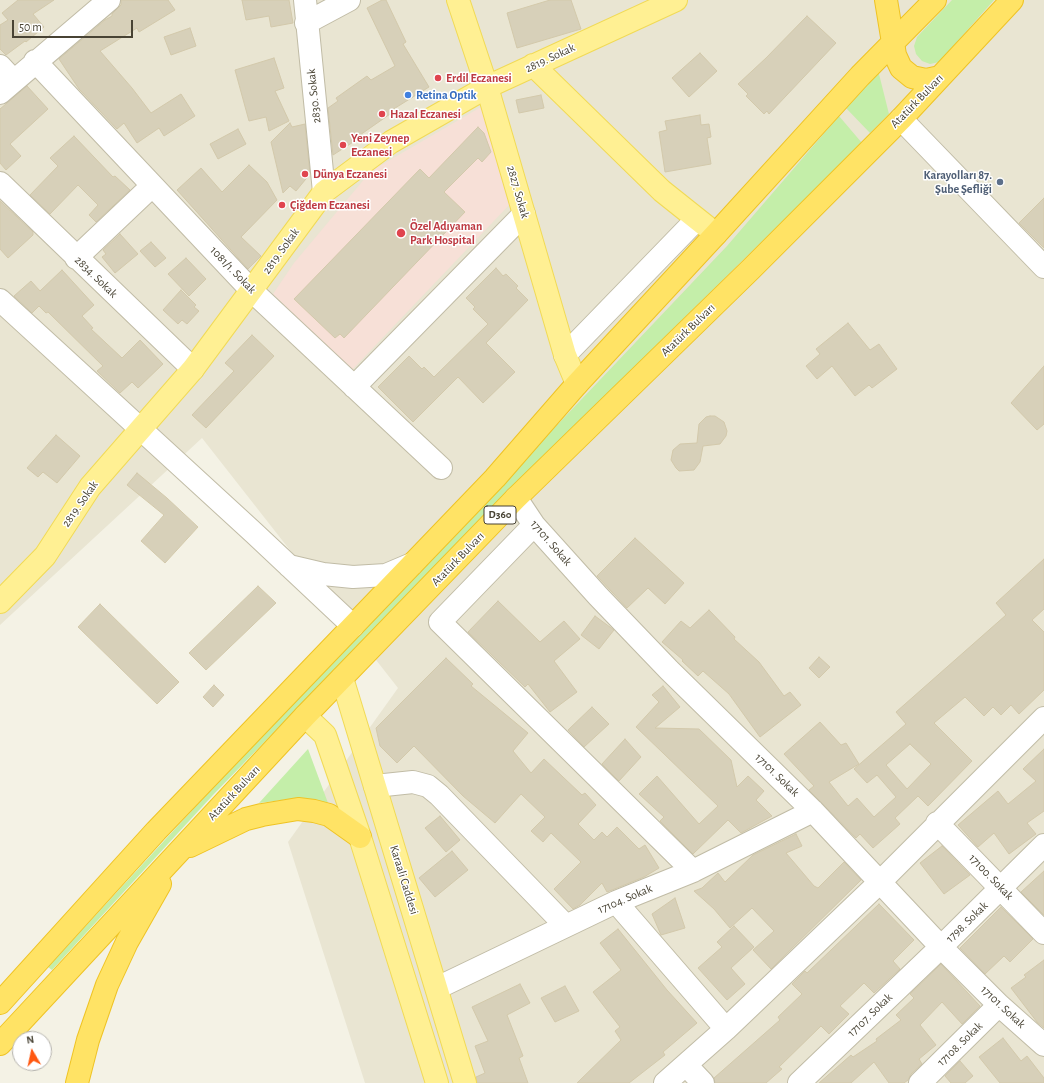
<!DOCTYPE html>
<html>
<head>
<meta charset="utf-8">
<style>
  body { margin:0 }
  #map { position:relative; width:1044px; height:1083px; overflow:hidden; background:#f4f2e5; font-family:"Alegreya Sans",sans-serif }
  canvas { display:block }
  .north { position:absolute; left:12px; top:1031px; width:40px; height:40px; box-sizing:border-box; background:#fff; border:1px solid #b6b4ae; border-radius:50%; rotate:351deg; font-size:11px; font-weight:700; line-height:16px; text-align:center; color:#484334 }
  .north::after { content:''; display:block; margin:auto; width:14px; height:18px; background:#ff5811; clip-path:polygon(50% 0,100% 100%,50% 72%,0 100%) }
  .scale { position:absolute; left:12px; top:20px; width:121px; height:18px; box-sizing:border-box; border:2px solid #484334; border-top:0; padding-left:5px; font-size:12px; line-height:14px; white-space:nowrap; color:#484334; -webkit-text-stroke:3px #fff; paint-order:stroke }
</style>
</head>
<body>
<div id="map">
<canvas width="1044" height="1083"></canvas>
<div class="north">N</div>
<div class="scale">50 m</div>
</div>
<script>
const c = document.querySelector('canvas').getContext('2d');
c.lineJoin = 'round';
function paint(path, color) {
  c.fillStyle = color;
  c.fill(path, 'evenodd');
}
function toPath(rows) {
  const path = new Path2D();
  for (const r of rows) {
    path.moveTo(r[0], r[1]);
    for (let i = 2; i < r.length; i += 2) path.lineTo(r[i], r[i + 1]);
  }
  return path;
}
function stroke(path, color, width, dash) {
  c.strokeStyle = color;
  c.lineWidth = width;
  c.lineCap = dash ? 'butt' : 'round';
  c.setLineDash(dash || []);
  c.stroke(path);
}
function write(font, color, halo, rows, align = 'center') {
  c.font = font + ' "Alegreya Sans",sans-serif';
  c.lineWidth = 3;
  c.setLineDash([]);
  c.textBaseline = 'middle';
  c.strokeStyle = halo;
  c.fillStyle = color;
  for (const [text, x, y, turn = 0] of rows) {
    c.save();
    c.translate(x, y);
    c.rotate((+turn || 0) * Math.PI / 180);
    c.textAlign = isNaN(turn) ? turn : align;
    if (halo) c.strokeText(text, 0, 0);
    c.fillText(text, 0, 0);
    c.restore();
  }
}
paint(toPath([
  [0,0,1044,0,1044,1083,365,1083,288,842,398,688,202,438,0,625]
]), '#e9e5d2');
paint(toPath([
  [481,107,512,202,351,371,273,294,294,263,371,171]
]), '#f7e0d7');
paint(toPath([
  [952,0,994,0,939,62,930,64,922,61,916,54,914,46,917,37],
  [875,74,879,74,889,114,870,133,846,108],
  [839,116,862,143,507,492,213,795,52,970,48,967,209,792,727,246],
  [308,749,328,803,299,798,259,803]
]), '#c4eea9');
const building = toPath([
  [18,0,54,0,33,14,44,27,26,42,25,41,6,55,0,49,0,25,8,20,2,13,18,0],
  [121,0,168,0,175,10,139,32,137,28,100,51,132,88,151,113,181,94,195,116,164,136,159,128,137,143,124,123,117,129,79,89,59,59,105,20,112,16,112,14,121,5,121,0],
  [242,0,289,0,293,23,271,27,269,16,246,20,242,0],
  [382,0,386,0,406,42,403,44,429,87,392,110,393,112,360,135,361,137,333,155,328,108,338,101,336,98,367,76,371,80,395,66,367,8,382,0],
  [550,0,571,0,581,29,517,48,507,13,550,0],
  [807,16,836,43,769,114,767,111,764,114,746,96,748,94,738,84,766,58,807,16],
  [190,28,196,46,171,55,164,37,190,28],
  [700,53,717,71,689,97,672,78,700,53],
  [274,58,284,88,275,91,289,121,269,131,266,117,249,121,235,70,274,58],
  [27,86,48,109,10,144,21,156,6,170,0,163,0,109,27,86],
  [541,95,544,108,519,113,516,100,541,95],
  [700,115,701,125,709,124,711,137,707,138,711,164,665,172,659,132,667,130,665,121,700,115],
  [290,123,292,127,305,124,310,174,296,191,290,186,283,193,271,142,290,123],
  [478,127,484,133,491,152,482,162,478,158,444,192,465,212,344,338,340,334,335,338,294,299,420,169,429,178,478,127],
  [238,129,246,144,218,159,210,144,238,129],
  [74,136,113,177,115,176,130,190,96,222,89,215,98,205,78,185,50,214,30,195,58,166,50,158,74,136],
  [249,165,267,182,277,200,241,237,261,256,248,269,177,190,201,168,222,192,249,165],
  [1044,198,1044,248,1019,223,1044,198],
  [0,201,33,232,33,235,8,258,0,249,0,201],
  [120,234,138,254,115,273,102,257,106,254,103,250,120,234],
  [151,242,166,258,155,267,140,251,151,242],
  [186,258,206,279,189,296,168,274,186,258],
  [496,268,503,276,506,274,518,286,516,288,528,300,486,343,515,372,483,403,458,377,413,422,378,387,409,356,422,369,424,367,434,377,488,324,473,309,475,307,466,298,496,268],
  [62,270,94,305,82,316,93,328,91,329,122,358,140,340,163,364,138,388,132,382,120,393,97,371,103,366,48,312,46,313,39,306,32,313,14,296,31,281,40,291,62,270],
  [181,290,196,305,194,307,199,311,187,324,182,320,178,324,163,310,181,290],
  [848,323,870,350,879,344,897,369,872,388,869,385,855,396,832,366,817,379,806,366,820,354,816,349,848,323],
  [252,335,274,356,206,428,192,415,234,371,225,363,252,335],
  [1044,366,1044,424,1037,430,1011,403,1044,366],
  [710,416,715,416,724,422,727,431,726,436,720,444,703,446,700,462,694,470,679,471,676,468,671,460,673,450,680,444,697,443,699,424,706,417,710,416],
  [56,435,80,456,57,483,43,472,38,477,27,468,56,435],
  [137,473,167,498,198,527,165,563,141,541,164,515,127,485,137,473],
  [635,538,684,583,665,604,648,588,627,608,597,576,635,538],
  [1044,559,1044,609,1032,620,1044,632,1044,690,1019,714,1011,705,1001,715,993,707,984,716,965,697,934,723,972,761,928,806,918,796,895,818,900,824,873,848,860,834,856,838,809,790,814,786,784,754,820,722,841,745,846,743,859,764,829,782,848,806,857,798,874,817,896,797,877,775,867,783,854,769,906,724,896,712,1006,615,996,603,1044,559],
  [910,744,931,764,907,789,886,765,910,744],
  [258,586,276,603,206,670,189,653,258,586],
  [498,601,540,642,564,621,580,639,554,661,577,692,550,712,528,684,525,687,468,632,498,601],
  [100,604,179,682,157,704,78,627,100,604],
  [709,610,735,637,734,639,759,662,784,696,790,692,801,705,760,737,729,694,703,671,698,676,682,661,683,660,662,642,681,621,690,628,709,610],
  [595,616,614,630,599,649,581,635,595,616],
  [819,657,830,667,819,678,809,668,819,657],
  [446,658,473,684,471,686,528,733,513,751,531,773,544,759,582,795,585,793,596,805,578,824,594,840,602,832,607,837,617,827,639,849,645,845,659,868,644,877,607,892,602,883,580,905,573,909,554,889,581,862,551,833,543,842,531,831,545,817,521,794,495,823,463,796,414,746,397,763,380,746,376,728,446,658],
  [214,685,224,695,213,707,203,697,214,685],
  [663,686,680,707,655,728,699,729,731,760,737,787,748,776,764,791,756,800,772,816,741,833,728,820,693,854,660,821,664,817,639,794,657,776,699,824,718,806,636,727,659,702,652,695,663,686],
  [592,707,609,724,584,747,568,730,592,707],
  [625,739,641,757,619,781,602,764,625,739],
  [1044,749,1044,811,1027,823,1036,834,1009,854,994,833,978,847,958,825,998,791,1008,804,1036,781,1023,769,1044,749],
  [440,816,460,840,446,852,425,828,440,816],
  [796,834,802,846,786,853,814,886,818,888,844,862,861,880,771,969,753,950,774,931,752,908,730,928,714,909,694,891,702,888,718,873,725,882,753,855,796,834],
  [942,846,970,875,944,894,920,863,942,846],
  [452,851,468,870,435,897,419,878,452,851],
  [1044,871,1044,915,1021,892,1044,871],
  [675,898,685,928,661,935,652,914,675,898],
  [879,904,914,940,893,961,900,969,874,993,864,983,840,1006,849,1014,829,1034,821,1026,779,1067,782,1069,766,1083,715,1083,714,1078,780,1020,778,1017,802,994,792,984,805,971,807,973,879,904],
  [1001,907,1033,939,1010,962,1004,956,985,974,960,948,1001,907],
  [734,926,754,947,731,968,745,984,727,1000,698,968,722,947,717,942,734,926],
  [618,929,667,990,697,1023,663,1052,665,1055,629,1083,577,1083,621,1040,615,1031,620,1027,593,992,621,970,600,943,618,929],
  [1044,960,1044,1028,1037,1022,1011,988,1026,977,1024,975,1044,960],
  [941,964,980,1006,962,1024,942,1002,920,1025,936,1045,919,1059,922,1064,911,1074,908,1080,904,1083,889,1083,874,1062,851,1083,819,1083,851,1055,853,1057,877,1041,876,1039,901,1020,896,1015,914,998,910,994,941,964],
  [520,984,530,1003,507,1015,523,1056,519,1058,528,1083,477,1083,476,1077,485,1073,475,1046,488,1041,472,1007,520,984],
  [565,986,579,1011,555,1022,541,998,565,986],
  [1003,1038,1021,1061,1027,1056,1044,1078,1044,1083,1000,1083,979,1057,1003,1038],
  [960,1061,973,1076,965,1083,951,1083,945,1076,960,1061]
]);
paint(building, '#d7d0b9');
stroke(building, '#d3c9ab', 1);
const minor = toPath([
  [305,0,324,192],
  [306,23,349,0],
  [35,61,252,291,441,468],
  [0,66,13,80],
  [0,93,109,0],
  [901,119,1044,267],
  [0,183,193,369],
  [76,258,152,186],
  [0,300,254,533,353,626],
  [565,355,696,220],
  [354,387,524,214],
  [516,498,534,525,598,596,669,670,813,811,941,947,999,1005,1044,1045],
  [534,525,440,622,693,871],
  [289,566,323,574,353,577,386,575,412,564],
  [375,786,413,782,428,786,439,795,566,926],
  [937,823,1044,933],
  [616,902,726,1029],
  [437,988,616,902,693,871,813,811],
  [686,1065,703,1083],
  [665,1083,726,1029,880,882,1044,718],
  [799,1083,941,947,1044,845],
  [920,1083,999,1005]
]);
const major = toPath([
  [458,0,487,87,565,355,577,384],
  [533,65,662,191,716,234],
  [0,602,45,556,90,487,193,369,324,192,391,142,487,87,676,0],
  [342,678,465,1083],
  [305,716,325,735,360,837,437,1083]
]);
const highway = toPath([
  [886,0,895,55,901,68,912,77,926,80,940,77],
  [190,846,246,819,262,815,298,809,314,811,329,815,360,837],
  [0,1003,156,831,495,478,577,384,716,234,860,76,935,0],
  [0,1044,305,716,516,498,751,269,901,119,1012,0],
  [77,1083,88,1040,107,985,127,942,160,884]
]);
stroke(minor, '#c1bca6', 24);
stroke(major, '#f1da56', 24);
stroke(highway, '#efc324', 24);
stroke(minor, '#fff', 22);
stroke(major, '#fff093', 22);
stroke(highway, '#ffe365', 22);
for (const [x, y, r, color] of [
  [438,78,4,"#e0444e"],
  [408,95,4,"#3f7fe0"],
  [382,114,4,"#e0444e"],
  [343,145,4,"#e0444e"],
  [305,174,4,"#e0444e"],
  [1000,182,4,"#5c6f8a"],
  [282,205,4,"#e0444e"],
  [401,233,5,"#e0444e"]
]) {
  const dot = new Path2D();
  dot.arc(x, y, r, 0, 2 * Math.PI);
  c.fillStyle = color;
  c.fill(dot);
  stroke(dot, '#fff', 1.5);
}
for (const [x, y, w] of [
  [500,515,32]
]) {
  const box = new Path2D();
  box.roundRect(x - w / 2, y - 9, w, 18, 3);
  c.fillStyle = '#fff';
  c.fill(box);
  stroke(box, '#484334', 1);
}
write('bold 11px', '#484334', null, [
  ["D360",500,515]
]);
write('12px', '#484334', '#fff', [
  ["2819. Sokak",550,58,-25],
  ["2830. Sokak",314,96,-96],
  ["Atatürk Bulvarı",917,101,-46],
  ["2827. Sokak",518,192,74],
  ["2819. Sokak",281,251,-54],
  ["1081/1. Sokak",233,270,46],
  ["2834. Sokak",96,277,44],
  ["Atatürk Bulvarı",688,330,-44],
  ["2819. Sokak",80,504,-55],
  ["17101. Sokak",551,543,49],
  ["Atatürk Bulvarı",458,559,-46],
  ["17101. Sokak",777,775,44],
  ["Atatürk Bulvarı",234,793,-47],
  ["17100. Sokak",991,877,46],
  ["Karaali Caddesi",404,880,73],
  ["17104. Sokak",625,899,-23],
  ["1798. Sokak",967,922,-44],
  ["17101. Sokak",1003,1007,43],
  ["17107. Sokak",870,1015,-44],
  ["17108. Sokak",960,1044,-44]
]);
write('bold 12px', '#be3a42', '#fff', [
  ["Erdil Eczanesi",446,78],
  ["Hazal Eczanesi",390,114],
  ["Yeni Zeynep",351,138],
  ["Eczanesi",351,152],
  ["Dünya Eczanesi",313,174],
  ["Çiğdem Eczanesi",290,205],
  ["Özel Adıyaman",410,226],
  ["Park Hospital",410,240]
], 'left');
write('bold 12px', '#366cbe', '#fff', [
  ["Retina Optik",416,95]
], 'left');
write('bold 12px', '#4e5e75', '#fff', [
  ["Karayolları 87.",992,175],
  ["Şube Şefliği",992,189]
], 'right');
</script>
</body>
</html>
